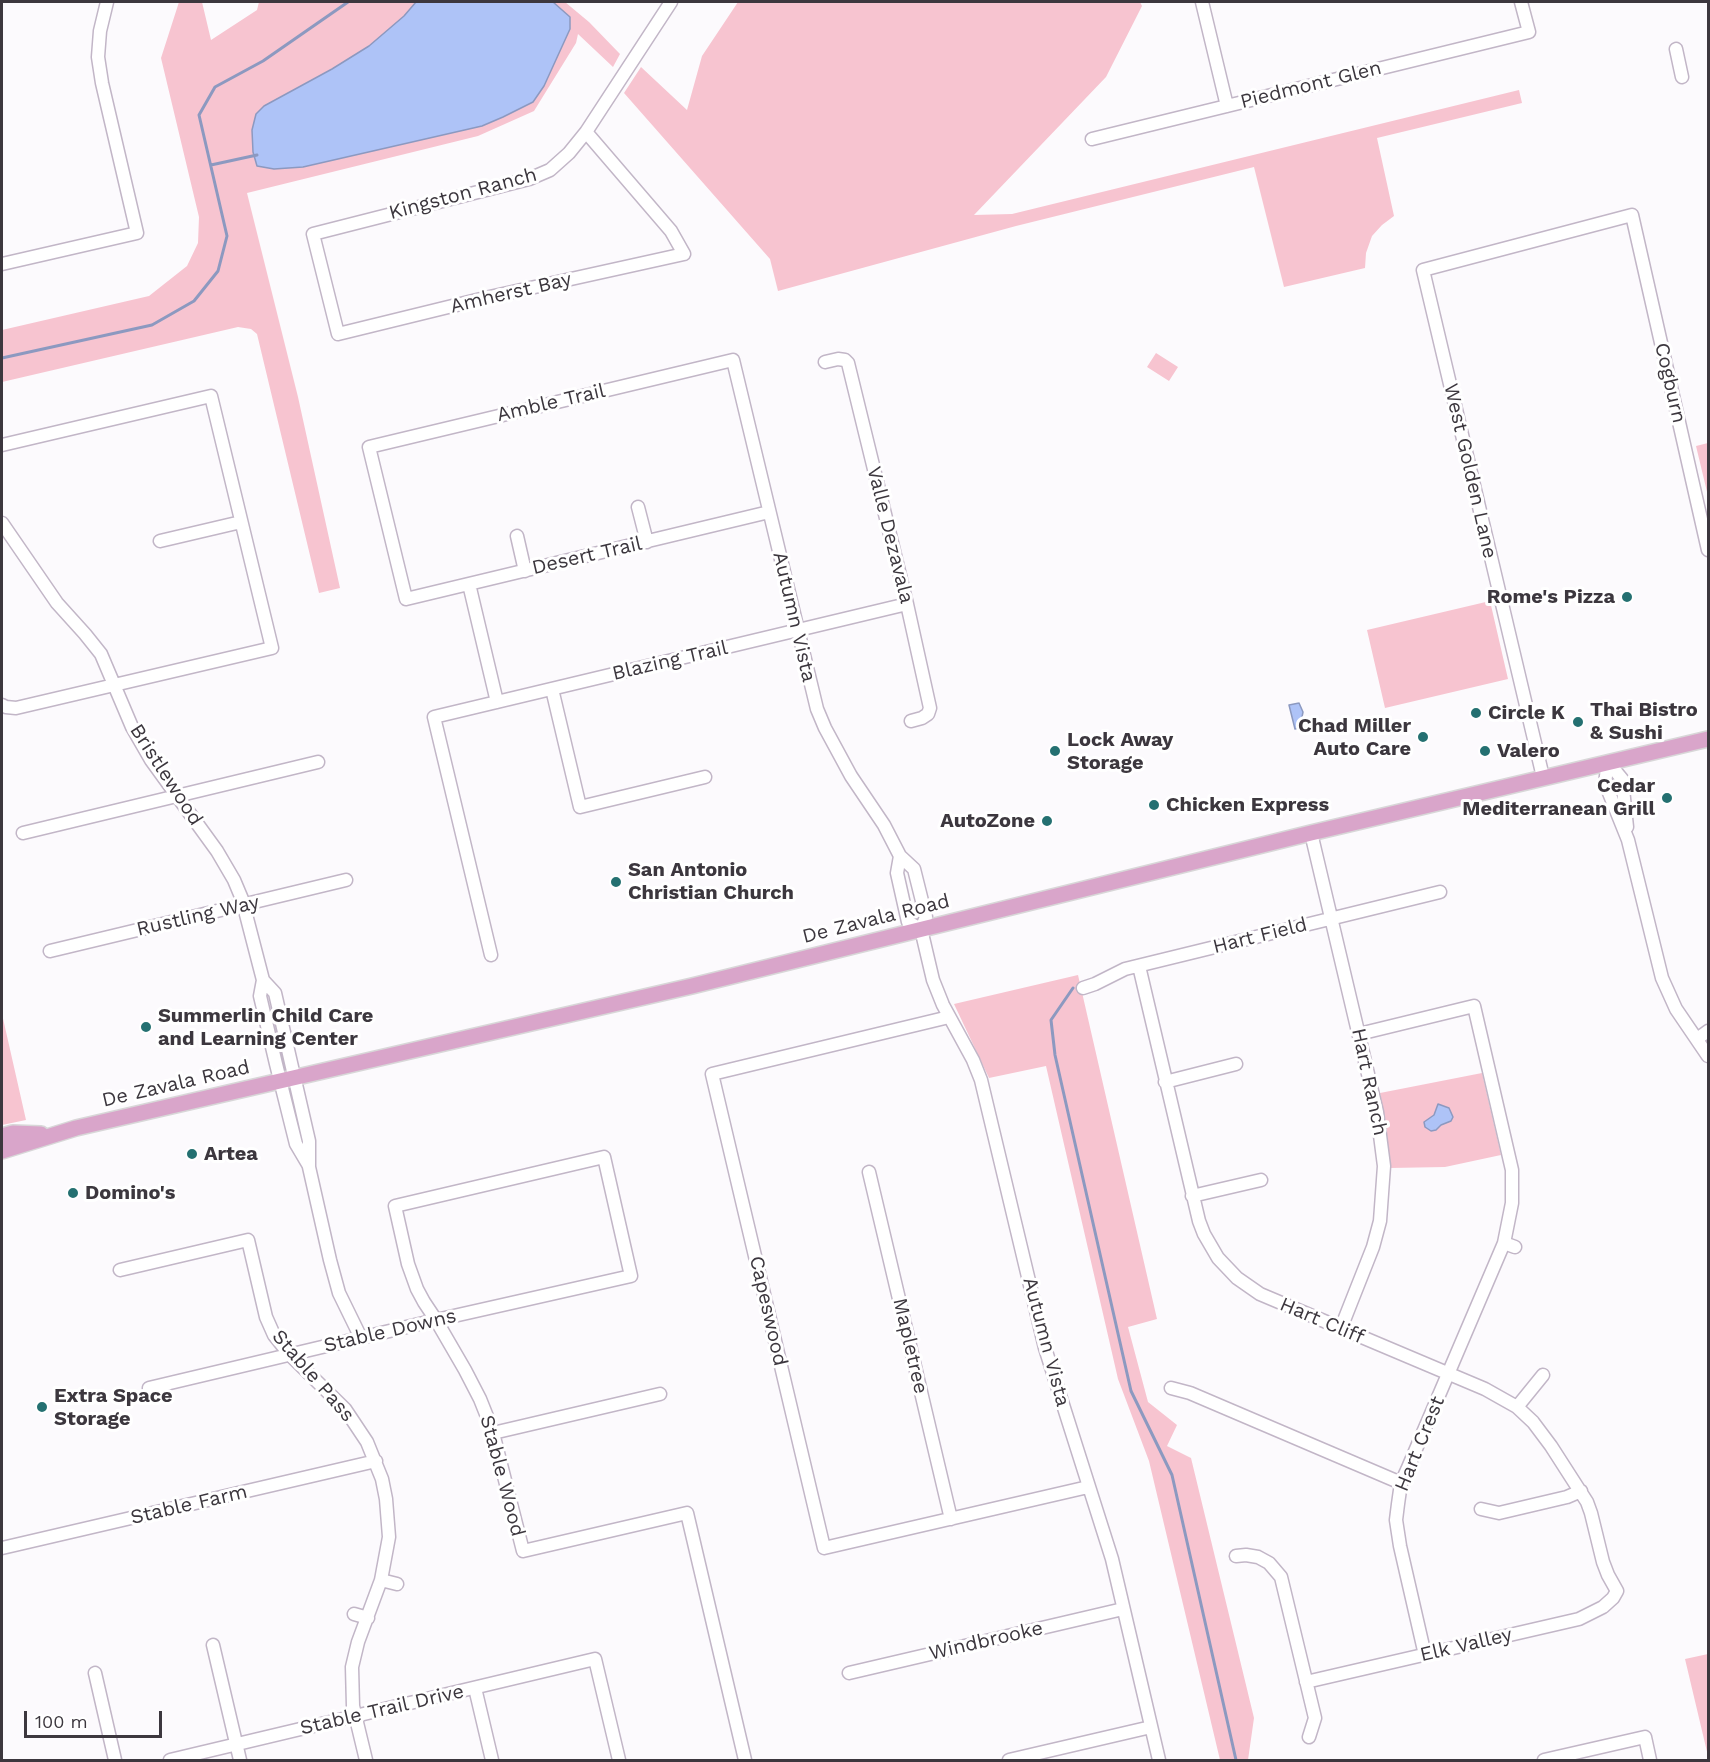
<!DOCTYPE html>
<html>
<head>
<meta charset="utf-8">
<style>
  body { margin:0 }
  #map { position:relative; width:1710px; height:1762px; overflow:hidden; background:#fcfafd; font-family:"Work Sans",sans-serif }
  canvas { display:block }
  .frame { position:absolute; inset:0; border:3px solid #3c373e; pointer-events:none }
  .scale { position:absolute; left:24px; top:1711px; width:138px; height:27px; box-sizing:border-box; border:3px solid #3c373e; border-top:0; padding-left:8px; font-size:18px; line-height:21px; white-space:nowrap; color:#3c373e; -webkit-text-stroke:4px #fff; paint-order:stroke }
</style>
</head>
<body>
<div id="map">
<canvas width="1710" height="1762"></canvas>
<div class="frame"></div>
<div class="scale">100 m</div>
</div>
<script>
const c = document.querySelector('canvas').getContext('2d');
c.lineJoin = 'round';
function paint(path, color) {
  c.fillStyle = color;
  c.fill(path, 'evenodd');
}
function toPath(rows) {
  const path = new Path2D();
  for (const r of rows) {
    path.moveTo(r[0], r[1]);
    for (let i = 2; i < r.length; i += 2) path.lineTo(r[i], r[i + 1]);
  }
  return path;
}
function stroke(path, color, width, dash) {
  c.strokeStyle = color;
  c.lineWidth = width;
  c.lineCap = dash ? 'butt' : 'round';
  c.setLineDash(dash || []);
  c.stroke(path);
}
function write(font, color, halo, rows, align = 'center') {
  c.font = font + ' "Work Sans",sans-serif';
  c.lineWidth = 6;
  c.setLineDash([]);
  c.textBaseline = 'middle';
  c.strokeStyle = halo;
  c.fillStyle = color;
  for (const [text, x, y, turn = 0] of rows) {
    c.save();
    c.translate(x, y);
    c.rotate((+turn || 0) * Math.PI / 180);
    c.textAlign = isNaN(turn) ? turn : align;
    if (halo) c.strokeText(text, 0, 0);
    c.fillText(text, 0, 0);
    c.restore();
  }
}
paint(toPath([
  [179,2,202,2,211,40,257,10,259,2,565,2,589,22,620,54,613,67,578,34,576,43,534,111,478,136,247,193,298,397,340,588,319,593,257,334,251,329,238,327,2,382,2,330,149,296,187,266,198,243,199,217,161,58],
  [738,2,1140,2,1142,6,1106,77,974,215,1012,214,1519,90,1522,103,1377,138,1394,216,1382,225,1372,236,1366,253,1365,268,1284,287,1254,167,1016,226,778,291,770,259,624,93,641,67,687,110,702,56],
  [1156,353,1178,367,1169,381,1147,367],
  [1708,443,1708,496,1696,446],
  [1490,601,1508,679,1385,708,1367,630],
  [1078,975,1157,1319,1128,1327,1148,1402,1177,1425,1167,1446,1191,1458,1254,1718,1248,1760,1220,1760,1149,1461,1118,1379,1046,1066,989,1078,954,1004],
  [2,1014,26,1120,2,1125],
  [1482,1073,1501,1155,1445,1167,1390,1168,1386,1123,1380,1093],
  [1708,1654,1708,1756,1685,1659]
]), '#f7c4d0');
const water = toPath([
  [416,2,553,2,570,17,570,29,544,86,533,102,503,117,482,126,303,167,274,169,257,166,253,152,252,130,256,114,264,106,332,69,369,46,404,16,416,2],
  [1299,703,1303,712,1301,722,1303,727,1295,729,1289,705,1299,703],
  [1438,1104,1449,1108,1453,1117,1451,1121,1441,1125,1436,1130,1431,1131,1425,1127,1424,1122,1434,1115,1438,1104]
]);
paint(water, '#aec3f7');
stroke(water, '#8c99c0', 1.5);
stroke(toPath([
  [211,165,257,155],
  [2,358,152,325,194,301,218,271,227,236,199,115,215,87,263,61,348,2],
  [1073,988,1051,1020,1055,1055,1131,1391,1172,1475,1236,1760]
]), '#8c99c0', 3);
const minor = toPath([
  [1202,2,1227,106],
  [1676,49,1682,77],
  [586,132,671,231,684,254,485,298,338,334,313,234,529,179,550,170,569,153,586,132,671,2],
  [1092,139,1529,32,1521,2],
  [2,264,137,233,102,83,98,57,100,31,107,2],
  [825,362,838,359,845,360,848,363,907,604,930,708,928,714,922,718,911,721],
  [2,445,211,396,272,648,16,708,6,707,2,705],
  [638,507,647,542],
  [769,512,406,599,369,447,733,360,817,709,825,728,851,776,884,825,900,856,914,869,926,917,921,929,933,980,943,1005,973,1060,981,1080,1045,1348,1112,1559,1159,1760],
  [2,523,57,603,85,634,101,654,132,727,151,760,217,851,234,880,242,899,263,980,275,993,309,1141,309,1167,330,1260,339,1293,361,1338],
  [517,536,525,571],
  [160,541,241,522],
  [469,584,497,702],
  [552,689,580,807,705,777],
  [1608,762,1605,783,1628,840,1662,978,1676,1009,1708,1056],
  [1608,762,1622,779,1627,827],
  [1543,777,1423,270,1632,215,1708,550],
  [23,833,318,762],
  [1311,833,1377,1112,1384,1166,1380,1221,1373,1247,1341,1328],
  [900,856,897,873,908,922,921,929],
  [50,951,346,880],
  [491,955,434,717,907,604],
  [1139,966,1199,1221,1204,1234,1218,1258,1237,1278,1260,1294,1485,1389,1517,1407,1533,1422,1551,1446,1587,1502,1591,1513,1603,1562,1608,1575,1617,1591,1613,1598,1603,1607,1579,1619,1306,1682],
  [263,980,260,996,276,1064,296,1144,309,1166],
  [1083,988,1095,984,1125,969,1440,892],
  [949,1017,712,1074,824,1548,1088,1487],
  [1359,1034,1474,1006,1512,1170,1512,1203,1504,1243,1407,1470,1401,1483,1398,1504,1396,1520,1400,1546,1425,1655],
  [1697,1039,1708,1031],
  [1165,1082,1236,1064],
  [869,1172,951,1519],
  [1192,1196,1261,1180],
  [1504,1243,1515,1247],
  [120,1270,248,1240,266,1317,274,1335,290,1355,345,1409,367,1442,382,1479,386,1499,389,1537,381,1580,358,1642,352,1667,353,1706,366,1760],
  [149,1388,436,1320,631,1276,604,1157,395,1206,408,1264,417,1289,424,1302,436,1320,465,1370,480,1399,492,1429,523,1551,687,1513,745,1760],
  [1171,1388,1190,1393,1401,1483],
  [1517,1407,1543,1375],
  [493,1433,660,1394],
  [1481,1509,1499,1513,1567,1497,1581,1491],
  [2,1548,376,1461],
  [1236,1556,1246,1555,1258,1557,1269,1563,1281,1577,1315,1718,1309,1737],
  [381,1580,397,1584],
  [354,1614,368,1618],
  [213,1645,240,1760],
  [95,1673,115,1760],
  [849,1673,1123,1609],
  [475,1688,492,1760],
  [170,1760,595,1659,619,1760],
  [1009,1760,1151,1727],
  [1544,1760,1645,1737,1650,1760]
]);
const major = toPath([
  [2,1136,13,1133,41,1134],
  [2,1151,76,1128,692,986,1311,833,1708,739]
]);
stroke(minor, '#c2b6c7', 15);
stroke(major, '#d8d7d8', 18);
stroke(minor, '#fff', 12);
stroke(major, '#d9a5ca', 15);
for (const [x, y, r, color] of [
  [1627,597,6,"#247071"],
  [1476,713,6,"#247071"],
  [1578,722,6,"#247071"],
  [1423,737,6,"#247071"],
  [1055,751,6,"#247071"],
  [1485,751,6,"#247071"],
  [1667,798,6,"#247071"],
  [1154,805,6,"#247071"],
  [1047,821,6,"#247071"],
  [616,882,6,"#247071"],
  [146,1027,6,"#247071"],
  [192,1154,6,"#247071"],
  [73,1193,6,"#247071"],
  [42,1407,6,"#247071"]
]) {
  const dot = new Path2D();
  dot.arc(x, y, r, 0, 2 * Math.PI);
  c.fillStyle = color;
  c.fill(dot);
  stroke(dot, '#fff', 2);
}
write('20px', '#3c373e', '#fff', [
  ["Piedmont Glen",1311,85,-14],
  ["Kingston Ranch",463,194,-15],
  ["Amherst Bay",511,293,-13],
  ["Cogburn",1670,383,77],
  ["Amble Trail",551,403,-13],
  ["West Golden Lane",1470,471,77],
  ["Valle Dezavala",890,535,76],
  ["Desert Trail",587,556,-13],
  ["Autumn Vista",794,617,77],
  ["Blazing Trail",670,661,-13],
  ["Bristlewood",166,775,57],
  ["Rustling Way",198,916,-13],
  ["De Zavala Road",876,919,-14],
  ["Hart Field",1260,936,-14],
  ["Hart Ranch",1369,1082,78],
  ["De Zavala Road",176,1084,-13],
  ["Capeswood",768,1311,77],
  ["Hart Cliff",1322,1321,23],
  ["Stable Downs",390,1331,-13],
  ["Autumn Vista",1046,1342,75],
  ["Mapletree",910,1346,77],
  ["Stable Pass",313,1376,49],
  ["Hart Crest",1420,1444,-68],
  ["Stable Wood",502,1476,75],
  ["Stable Farm",189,1505,-13],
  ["Windbrooke",986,1641,-13],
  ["Elk Valley",1466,1645,-13],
  ["Stable Trail Drive",382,1710,-13]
]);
write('bold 20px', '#3c373e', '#fff', [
  ["Rome's Pizza",1615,597,"right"],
  ["Thai Bistro",1590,710],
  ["& Sushi",1590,733],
  ["Circle K",1488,713],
  ["Chad Miller",1411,726,"right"],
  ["Auto Care",1411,749,"right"],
  ["Lock Away",1067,740],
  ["Storage",1067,763],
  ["Valero",1497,751],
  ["Cedar",1655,786,"right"],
  ["Mediterranean Grill",1655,809,"right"],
  ["Chicken Express",1166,805],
  ["AutoZone",1035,821,"right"],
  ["San Antonio",628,870],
  ["Christian Church",628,893],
  ["Summerlin Child Care",158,1016],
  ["and Learning Center",158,1039],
  ["Artea",204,1154],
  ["Domino's",85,1193],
  ["Extra Space",54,1396],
  ["Storage",54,1419]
], 'left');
</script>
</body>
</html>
